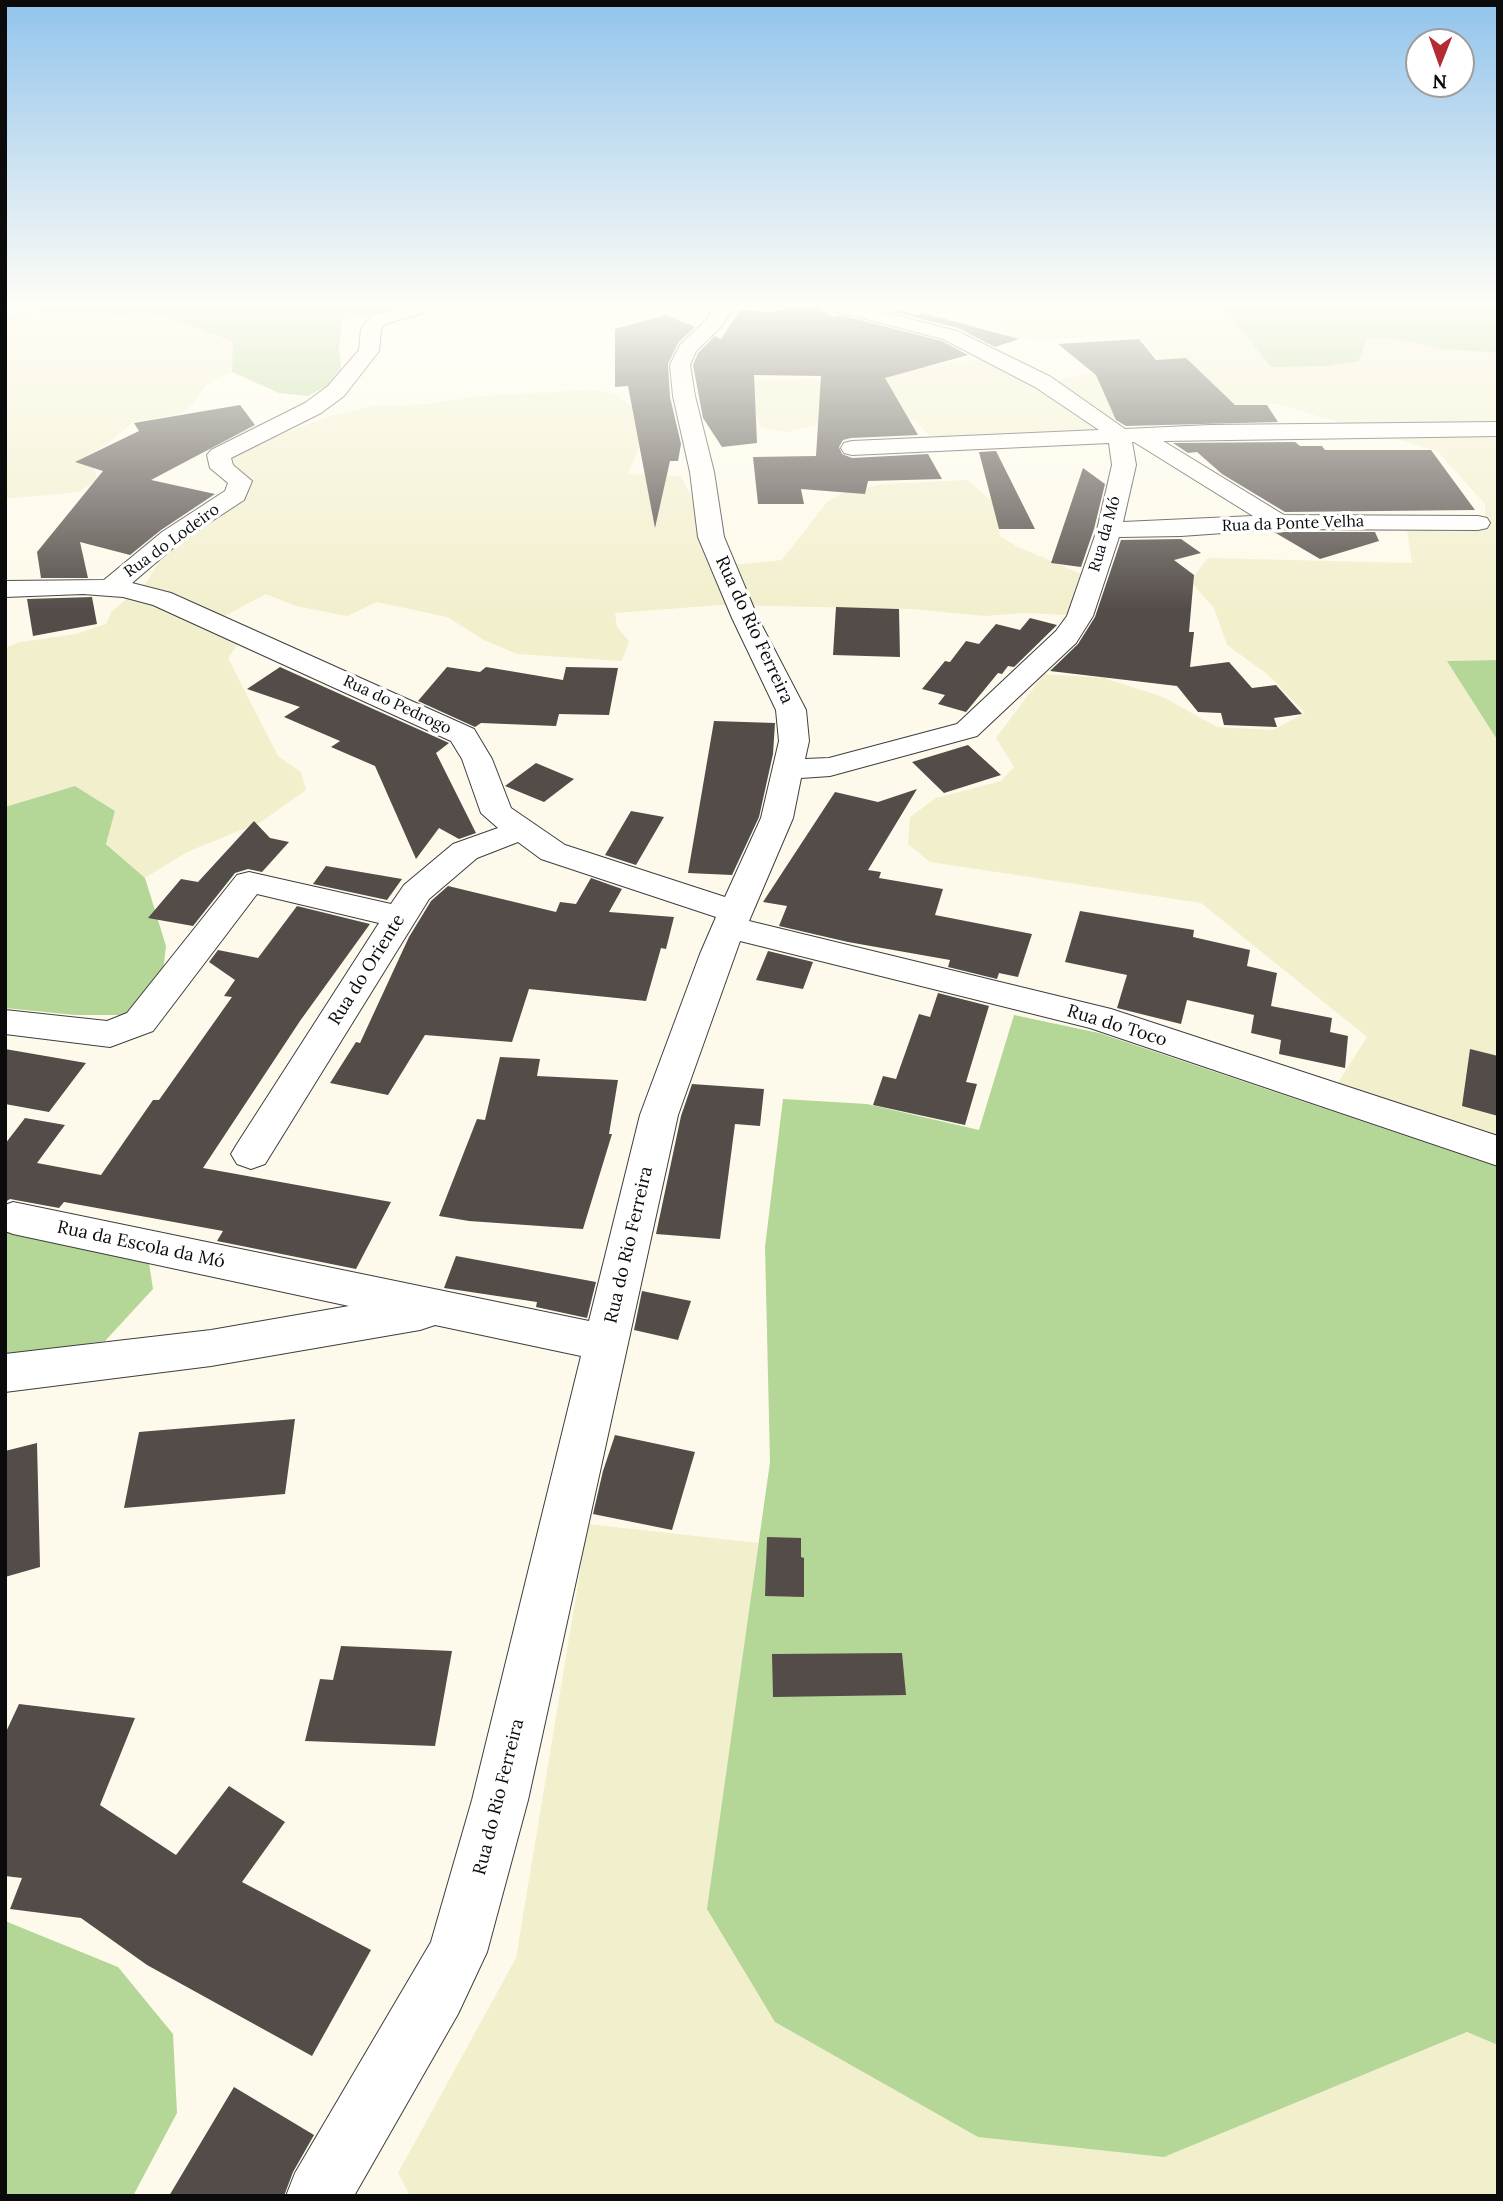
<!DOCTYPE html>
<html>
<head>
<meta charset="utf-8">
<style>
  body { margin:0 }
  #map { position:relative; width:1503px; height:2201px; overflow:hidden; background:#fefaeb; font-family:Lora,serif }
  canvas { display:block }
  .frame { position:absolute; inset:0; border:7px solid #0b0b0b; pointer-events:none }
  .north { position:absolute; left:1405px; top:28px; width:70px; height:70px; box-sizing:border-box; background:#fff; border:2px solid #9d9d9d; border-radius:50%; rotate:181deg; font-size:19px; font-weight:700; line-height:28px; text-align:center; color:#0b0b0b }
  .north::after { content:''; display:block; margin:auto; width:24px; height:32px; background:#b42b33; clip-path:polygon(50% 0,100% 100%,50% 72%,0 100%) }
</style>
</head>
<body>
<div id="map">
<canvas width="1503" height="2201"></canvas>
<div class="frame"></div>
<div class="north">N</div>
</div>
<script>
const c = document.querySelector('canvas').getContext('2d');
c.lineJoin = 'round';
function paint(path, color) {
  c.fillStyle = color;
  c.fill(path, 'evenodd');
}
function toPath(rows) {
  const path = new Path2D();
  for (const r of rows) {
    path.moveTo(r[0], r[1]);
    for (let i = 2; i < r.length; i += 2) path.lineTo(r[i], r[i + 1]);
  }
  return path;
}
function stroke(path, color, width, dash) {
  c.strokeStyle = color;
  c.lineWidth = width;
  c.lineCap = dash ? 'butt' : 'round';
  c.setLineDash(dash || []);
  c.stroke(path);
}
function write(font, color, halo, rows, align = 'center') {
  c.font = font + ' Lora,serif';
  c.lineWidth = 7;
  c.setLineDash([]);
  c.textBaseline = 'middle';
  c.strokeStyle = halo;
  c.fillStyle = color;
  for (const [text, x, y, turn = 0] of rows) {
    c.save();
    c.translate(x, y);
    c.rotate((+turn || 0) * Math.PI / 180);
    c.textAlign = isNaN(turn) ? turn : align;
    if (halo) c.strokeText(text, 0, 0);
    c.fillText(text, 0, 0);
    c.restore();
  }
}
paint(toPath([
  [5,302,60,318,104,318,134,314,166,316,233,342,232,372,214,379,204,388,193,404,180,414,133,422,106,445,78,461,94,466,97,480,79,492,5,499],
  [994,302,1219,302,1271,367,1330,366,1367,338,1395,339,1443,349,1498,353,1498,660,1448,661,1498,741,1498,1167,1322,1108,1367,1037,1201,903,930,862,908,844,910,817,936,798,1001,781,1014,767,996,738,1044,674,1104,678,1163,697,1217,727,1273,730,1305,713,1267,674,1227,645,1214,608,1190,581,1208,558,1412,563,1407,530,1485,524,1485,504,1437,451,1277,404,1118,413,1108,432,933,440,915,420,852,417,787,432,761,427,743,380,819,379,836,383,954,362,979,360,1002,364,1047,385,1067,378,1161,362,1142,340,1134,334,1056,339,1006,338],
  [592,390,615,394,631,406,640,445,628,474,681,476,694,502,705,558,742,564,782,560,827,502,847,491,883,484,968,480,994,503,1000,536,1016,546,1086,576,1069,615,1023,613,985,616,912,609,721,605,615,613,617,627,629,641,622,661,517,654,484,640,447,617,377,602,347,616,296,606,266,594,202,628,238,644,228,658,278,756,301,772,306,790,261,822,187,852,145,878,106,843,115,811,75,786,5,807,5,648,20,642,76,634,106,624,112,611,147,582,165,551,238,503,229,461,240,450,333,415,373,406,426,404,481,396],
  [588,1524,758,1543,746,1637,1164,2157,1467,2032,1498,2045,1498,2196,410,2196,398,2173,516,1958]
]), '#f2efcd');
paint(toPath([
  [10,302,426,302,342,320,339,349,341,368,327,386,308,396,279,393,232,372,233,342,166,316,134,314,104,318,60,318],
  [1219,302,1498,302,1498,353,1443,349,1395,339,1367,338,1359,361,1330,366,1271,367],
  [1498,660,1498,741,1447,661],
  [75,786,115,811,106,844,145,878,166,946,161,990,126,1015,75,1015,5,1008,5,807],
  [1014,1015,1099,1033,1498,1167,1498,2045,1467,2032,1164,2157,978,2137,775,2022,707,1909,770,1462,765,1247,783,1099,867,1104,979,1130],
  [5,1223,149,1263,153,1289,105,1341,5,1356],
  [5,1921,118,1967,173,2034,177,2113,133,2196,5,2196]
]), '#b4d697');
paint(toPath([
  [5,302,41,302,36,309,17,320,5,323,5,302]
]), '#b2dbf3');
paint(toPath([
  [806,304,834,317,840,315,942,341,968,355,885,378,918,435,851,438,843,440,839,447,842,454,852,458,928,454,942,479,868,481,865,494,801,489,804,504,758,504,753,457,816,456,821,376,754,375,757,443,722,447,703,418,693,365,698,353,715,336,721,339,740,310,773,312],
  [897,310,917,315,923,313,1019,339,995,347,958,328,893,312],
  [666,315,695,327,678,343,668,364,670,397,681,444,678,461,670,461,655,528,628,386,615,387,615,329],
  [1139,339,1156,360,1186,358,1235,405,1267,405,1278,422,1126,426,1116,420,1096,375,1058,344],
  [240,405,255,425,151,480,215,494,161,530,130,555,80,542,88,578,41,578,37,552,103,471,75,462,139,431,134,423],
  [1295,442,1300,446,1322,446,1325,450,1431,450,1475,510,1285,512,1222,474,1197,452,1188,453,1173,443],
  [996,451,1035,529,999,529,979,452],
  [1083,468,1105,484,1094,529,1081,567,1051,563],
  [1274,532,1375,532,1379,541,1320,559],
  [1181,539,1201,553,1174,560,1194,575,1189,632,1194,632,1190,667,1229,662,1252,688,1276,685,1302,714,1274,718,1277,727,1224,725,1221,713,1198,712,1177,686,1050,671,1078,644,1095,617,1121,540],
  [92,597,97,624,33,636,27,599],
  [836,607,899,609,900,657,833,655],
  [1030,618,1057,625,1014,667,1008,666,1002,674,998,673,966,712,938,704,945,695,922,689,945,661,950,662,966,641,979,644,996,624,1020,630],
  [280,667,449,743,436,753,476,833,459,839,439,828,416,859,375,766,331,747,340,741,284,717,300,707,247,689],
  [447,667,480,672,486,667,563,680,566,667,618,668,609,715,559,714,556,726,481,723,475,727,418,701],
  [714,721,775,723,773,754,759,817,732,875,688,873],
  [968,745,1001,775,944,793,912,762],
  [536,763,574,779,544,802,505,786],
  [917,789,868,870,881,872,879,878,943,889,935,915,1032,934,1018,977,999,973,997,979,948,967,950,960,848,942,779,926,787,906,763,902,835,792,878,802],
  [631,811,664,817,636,865,605,855],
  [254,821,270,838,289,842,262,872,248,869,235,873,193,926,148,918,181,879,198,882],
  [326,866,402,879,387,900,313,884],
  [591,878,622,889,609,912,674,917,666,949,661,948,646,1001,529,989,512,1042,425,1035,388,1095,330,1083,356,1042,360,1043,409,937,431,901,448,886,556,912,560,902,576,904],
  [297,906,370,924,300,1021,203,1168,391,1202,356,1269,217,1241,223,1231,64,1202,59,1208,10,1199,5,1202,5,1144,25,1118,65,1125,37,1163,101,1175,153,1100,159,1100,232,997,224,996,235,980,209,962,218,950,258,958],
  [1080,911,1194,930,1193,937,1250,950,1247,966,1277,973,1271,1006,1332,1018,1330,1032,1348,1036,1345,1068,1279,1054,1281,1040,1251,1033,1254,1015,1187,1000,1181,1024,1117,1008,1127,975,1065,962],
  [768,951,813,962,803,989,756,980],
  [938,993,989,1006,966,1082,977,1084,965,1125,873,1105,883,1076,896,1079,919,1014,930,1017],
  [5,1049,86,1063,49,1112,5,1104],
  [1470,1049,1498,1056,1498,1116,1462,1106],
  [500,1057,540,1059,537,1076,618,1080,609,1134,612,1134,583,1229,469,1221,439,1216,477,1119,485,1120],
  [692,1084,764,1089,760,1126,735,1124,720,1239,656,1234,681,1116],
  [456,1256,596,1282,587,1318,536,1307,537,1302,444,1288],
  [642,1291,691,1301,678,1340,634,1330],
  [295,1419,285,1494,124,1508,139,1432],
  [615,1435,695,1452,672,1530,593,1514,603,1471],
  [37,1443,40,1567,5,1577,5,1451],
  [767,1537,801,1538,801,1557,804,1558,804,1597,765,1596],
  [341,1646,452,1651,435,1746,305,1741,320,1679,333,1680],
  [902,1653,906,1695,773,1697,772,1654],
  [19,1704,135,1718,100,1805,176,1855,229,1786,285,1822,242,1882,371,1950,312,2056,147,1965,81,1918,10,1909,22,1878,5,1876,5,1734],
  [234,2087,314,2135,293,2172,284,2196,169,2196]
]), '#534c48');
const minor = toPath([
  [421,302,451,302,448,306,385,324,381,329,379,351,344,396,321,413,231,458,233,465,252,481,244,500,180,542,132,583,171,593,474,729,492,759,511,808,565,845,725,897,761,818,779,741,776,710,732,618,698,537,690,472,673,396,670,365,680,345,706,320,714,306,712,302,731,302,734,306,721,327,696,351,690,365,695,396,714,472,724,537,758,618,806,710,809,741,805,759,829,758,957,724,1056,631,1067,616,1097,530,1112,465,1109,443,852,455,844,453,841,448,844,443,852,441,1099,430,1035,387,943,339,815,306,813,302,843,302,957,331,1051,377,1125,429,1210,425,1498,422,1498,436,1163,441,1284,515,1478,516,1487,518,1490,523,1487,528,1478,530,1279,529,1181,536,1119,537,1093,616,1076,643,977,736,830,776,801,778,793,818,749,921,1111,1009,1498,1136,1498,1166,1090,1028,740,941,678,1115,528,1800,487,1952,458,2014,354,2196,286,2196,295,2173,431,1942,472,1800,581,1356,435,1325,420,1330,211,1366,5,1392,5,1354,211,1330,349,1306,13,1234,5,1231,5,1205,13,1202,589,1321,640,1115,700,954,716,917,541,859,518,842,477,858,429,899,265,1164,251,1169,237,1164,231,1154,237,1144,379,923,257,894,153,1031,110,1047,5,1034,5,1010,107,1021,127,1013,237,875,249,872,391,904,404,885,453,844,498,828,481,813,462,759,451,741,153,605,123,597,83,594,5,597,5,581,104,580,162,532,225,491,228,483,210,468,207,455,211,450,305,403,328,386,359,350,361,329,371,316,421,302],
  [1132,442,1134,442,1253,516,1123,522,1136,465,1132,442]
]);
stroke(minor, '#3e3e3e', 2);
paint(minor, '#fff');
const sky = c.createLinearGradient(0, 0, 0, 610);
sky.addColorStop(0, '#92c4ec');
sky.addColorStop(0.5, '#fffdf6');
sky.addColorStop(1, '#fffdf600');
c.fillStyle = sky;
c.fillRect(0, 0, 1503, 610);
write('16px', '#0b0b0b', '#fff', [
  ["Rua da Ponte Velha",1293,524,-2],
  ["Rua da Mó",1105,534,-74],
  ["Rua do Lodeiro",172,541,-36],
  ["Rua do Pedrogo",397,705,25]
]);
write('18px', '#0b0b0b', '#fff', [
  ["Rua do Rio Ferreira",754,630,65],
  ["Rua do Oriente",367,970,-58],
  ["Rua do Toco",1117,1026,17],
  ["Rua da Escola da Mó",141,1245,12],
  ["Rua do Rio Ferreira",629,1245,-77],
  ["Rua do Rio Ferreira",499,1797,-76]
]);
</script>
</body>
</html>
